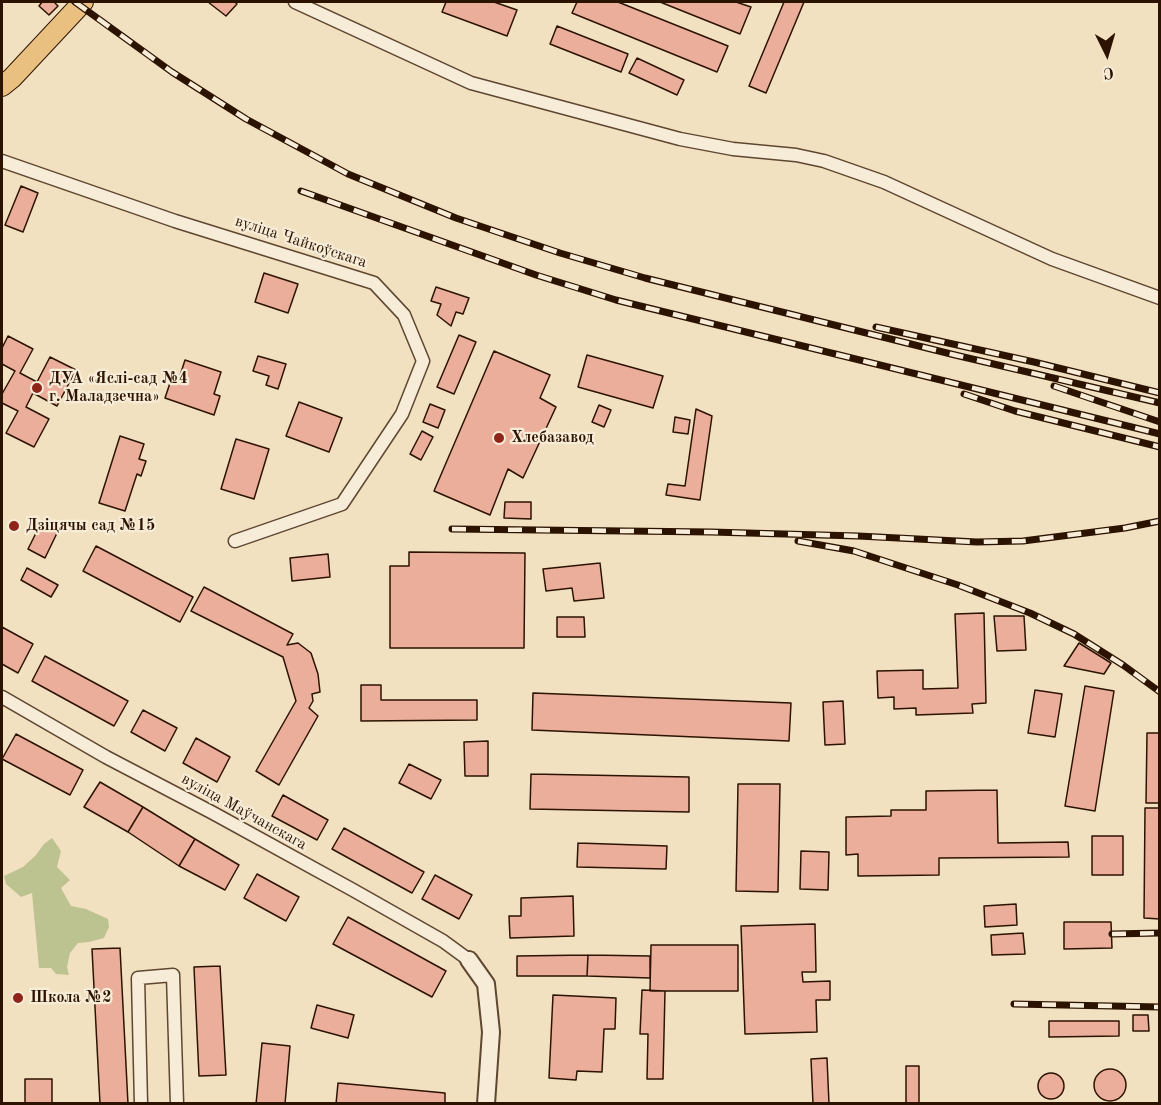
<!DOCTYPE html>
<html>
<head>
<meta charset="utf-8">
<style>
  body { margin:0 }
  #map { position:relative; width:1161px; height:1105px; overflow:hidden; background:#f2e1c1; font-family:"Old Standard TT",serif }
  canvas { display:block }
  .frame { position:absolute; inset:0; border:3px solid #2c1300; pointer-events:none }
  .north { position:absolute; left:1077px; top:24px; width:60px; height:60px; -webkit-text-stroke:4px #f7ecd7; paint-order:stroke; rotate:175deg; font-size:16px; font-weight:700; line-height:24px; text-align:center; color:#2c1300 }
  .north::after { content:''; display:block; margin:auto; width:21px; height:27px; background:#2c1300; clip-path:polygon(50% 0,100% 100%,50% 72%,0 100%) }
</style>
</head>
<body>
<div id="map">
<canvas width="1161" height="1105"></canvas>
<div class="frame"></div>
<div class="north">С</div>
</div>
<script>
const c = document.querySelector('canvas').getContext('2d');
c.lineJoin = 'round';
function paint(path, color) {
  c.fillStyle = color;
  c.fill(path, 'evenodd');
}
function toPath(rows) {
  const path = new Path2D();
  for (const r of rows) {
    if (r.length === 3) {
      path.moveTo(r[0] + r[2], r[1]);
      path.arc(r[0], r[1], r[2], 0, 2 * Math.PI);
      continue;
    }
    path.moveTo(r[0], r[1]);
    for (let i = 2; i < r.length; i += 2) path.lineTo(r[i], r[i + 1]);
  }
  return path;
}
function stroke(path, color, width, dash) {
  c.strokeStyle = color;
  c.lineWidth = width;
  c.lineCap = dash ? 'butt' : 'round';
  c.setLineDash(dash || []);
  c.stroke(path);
}
function write(font, color, halo, rows, align = 'center') {
  c.font = font + ' "Old Standard TT",serif';
  c.lineWidth = 4.5;
  c.setLineDash([]);
  c.textBaseline = 'middle';
  c.strokeStyle = halo;
  c.fillStyle = color;
  for (const [text, x, y, turn = 0] of rows) {
    c.save();
    c.translate(x, y);
    c.rotate((+turn || 0) * Math.PI / 180);
    c.textAlign = isNaN(turn) ? turn : align;
    if (halo) c.strokeText(text, 0, 0);
    c.fillText(text, 0, 0);
    c.restore();
  }
}
paint(toPath([
  [52,838,61,851,57,867,70,880,61,888,71,906,86,909,108,919,109,927,104,938,89,942,78,943,70,953,67,967,69,975,56,974,51,968,39,968,32,893,21,897,6,884,4,876,23,867,36,855,44,844]
]), '#bdc291');
const building = toPath([
  [42,2,54,2,58,6,49,15,39,6,42,2],
  [208,2,235,2,237,4,226,16,208,2],
  [446,2,494,2,517,10,507,36,442,12,446,2],
  [577,2,618,2,728,46,717,72,572,13,577,2],
  [660,2,736,2,751,7,740,34,660,2],
  [784,2,804,2,766,93,749,86,784,2],
  [557,26,628,54,621,72,550,44,557,26],
  [637,58,684,80,677,95,629,73,637,58],
  [21,186,38,193,23,232,5,225,21,186],
  [264,273,298,284,288,313,255,302,264,273],
  [436,287,469,298,463,314,456,312,451,326,437,315,441,304,431,301,436,287],
  [459,335,476,342,454,394,437,387,459,335],
  [8,336,33,349,20,373,37,382,50,357,76,370,57,406,33,393,26,407,49,419,34,447,6,433,18,411,2,403,2,394,15,371,2,364,2,348,8,336],
  [494,351,550,375,540,398,556,407,523,478,508,469,490,515,434,491,494,351],
  [587,355,663,376,653,408,578,387,587,355],
  [258,356,286,364,278,389,266,385,269,376,253,371,258,356],
  [185,360,221,372,214,394,220,396,214,415,165,398,171,380,178,382,185,360],
  [299,402,342,418,329,452,286,436,299,402],
  [430,404,445,410,438,428,423,422,430,404],
  [599,405,611,410,604,427,592,422,599,405],
  [696,409,712,416,700,500,666,495,668,484,685,486,696,409],
  [675,417,690,420,688,434,673,432,675,417],
  [422,431,433,437,421,460,410,454,422,431],
  [120,436,144,444,139,459,146,461,141,476,137,474,125,511,99,503,120,436],
  [236,439,269,449,254,499,221,489,236,439],
  [505,502,531,502,531,519,504,518,505,502],
  [42,521,59,529,45,558,28,549,42,521],
  [96,546,193,597,180,622,83,571,96,546],
  [409,552,525,553,524,648,390,648,390,566,409,566,409,552],
  [328,554,330,577,292,581,290,558,328,554],
  [600,563,604,598,574,601,572,588,546,591,543,569,600,563],
  [27,568,58,585,51,597,21,580,27,568],
  [204,587,293,634,287,645,298,643,311,653,318,674,320,692,312,694,313,701,309,708,318,716,279,785,256,771,296,701,283,657,191,611,204,587],
  [984,613,986,703,972,704,973,713,916,715,916,708,894,709,894,697,878,698,877,671,923,670,923,689,958,688,955,614,984,613],
  [994,616,1024,616,1026,650,997,651,994,616],
  [557,617,584,617,585,637,557,637,557,617],
  [2,627,33,644,18,673,2,664,2,627],
  [1079,643,1111,663,1104,674,1064,666,1079,643],
  [45,656,128,701,114,726,32,681,45,656],
  [361,685,381,685,381,700,477,700,477,720,361,721,361,685],
  [1085,686,1114,691,1095,811,1065,806,1085,686],
  [1035,690,1062,694,1055,737,1028,733,1035,690],
  [533,693,791,703,789,741,532,730,533,693],
  [843,701,845,744,825,745,823,702,843,701],
  [143,710,177,728,165,751,131,732,143,710],
  [1147,733,1160,733,1160,803,1146,803,1147,733],
  [16,734,83,770,70,795,2,759,16,734],
  [196,738,230,757,217,782,183,763,196,738],
  [488,741,488,776,465,776,464,742,488,741],
  [409,764,441,780,431,799,399,783,409,764],
  [531,774,689,777,689,812,530,809,531,774],
  [100,782,143,807,128,832,84,807,100,782],
  [738,784,780,784,778,892,736,891,738,784],
  [997,790,998,843,1068,842,1069,857,939,858,939,875,858,876,858,854,846,855,846,817,891,816,891,810,926,810,926,791,997,790],
  [283,795,328,820,317,840,272,816,283,795],
  [143,807,195,839,179,866,128,832,143,807],
  [1145,808,1160,808,1160,919,1144,918,1145,808],
  [344,828,424,872,412,893,332,849,344,828],
  [1092,836,1123,836,1123,875,1092,875,1092,836],
  [195,839,239,865,225,890,179,866,195,839],
  [578,843,667,846,666,869,577,867,578,843],
  [801,851,829,852,828,890,800,889,801,851],
  [257,874,299,897,286,921,244,898,257,874],
  [435,875,472,895,459,919,422,899,435,875],
  [573,896,574,936,510,938,509,916,521,916,521,898,573,896],
  [1016,904,1017,925,985,927,984,906,1016,904],
  [348,917,446,971,432,997,333,944,348,917],
  [1064,922,1111,922,1112,948,1064,949,1064,922],
  [815,924,816,972,802,972,803,982,830,981,830,1000,816,1000,817,1032,745,1034,741,926,815,924],
  [1023,933,1025,954,992,955,991,935,1023,933],
  [651,945,738,945,738,991,650,991,651,945],
  [120,948,128,1104,100,1104,92,949,120,948],
  [588,955,587,976,517,976,517,956,588,955],
  [588,955,650,956,650,978,587,976,588,955],
  [220,966,226,1075,199,1076,194,967,220,966],
  [642,990,665,991,663,1079,647,1079,648,1034,640,1034,642,990],
  [553,995,616,998,615,1029,604,1029,602,1072,577,1071,576,1080,549,1078,553,995],
  [317,1005,354,1015,348,1038,311,1028,317,1005],
  [1133,1015,1148,1015,1149,1031,1133,1031,1133,1015],
  [1049,1021,1119,1021,1119,1036,1049,1037,1049,1021],
  [262,1043,290,1046,285,1104,256,1104,262,1043],
  [827,1058,829,1104,813,1104,811,1059,827,1058],
  [906,1066,919,1066,919,1104,906,1104,906,1066],
  [1110,1085,16],
  [1051,1086,13],
  [25,1079,52,1079,52,1104,25,1104,25,1079],
  [338,1083,445,1093,445,1104,336,1104,338,1083]
]);
paint(building, '#ebae9a');
stroke(building, '#2c1300', 1.5);
const minor = toPath([
  [295,2,471,83,680,139,733,149,796,155,824,161,884,182,1052,259,1160,298],
  [2,161,175,221,374,283,404,315,423,361,402,414,342,504,235,541],
  [2,697,106,757,213,813,353,890,443,941,469,960],
  [141,1104,138,978,173,975,177,1104]
]);
const tertiary = toPath([
  [469,960,486,984,491,1032,486,1104]
]);
const primary = toPath([
  [2,86,12,78,83,2]
]);
stroke(minor, '#5e4630', 15);
stroke(tertiary, '#5e4630', 20);
stroke(primary, '#2c1300', 22);
stroke(minor, '#f7ecd7', 12);
stroke(tertiary, '#f7ecd7', 16);
stroke(primary, '#e9c080', 20);
const rail = toPath([
  [75,2,172,72,246,119,348,174,456,218,560,253,645,278,955,355,1160,403],
  [301,191,536,275,616,300,1160,434],
  [876,327,1034,362,1160,393],
  [1054,386,1160,422],
  [964,394,1015,411,1160,447],
  [452,529,711,532,858,536,977,542,1023,541,1125,528,1160,521],
  [798,541,854,551,958,585,1030,613,1074,634,1123,665,1160,692],
  [1112,934,1160,933],
  [1014,1004,1160,1007]
]);
stroke(rail, '#2c1300', 7);
stroke(rail, '#f7ecd7', 4.5, [14]);
for (const [x, y, r, color] of [
  [37,388,6,"#8f2418"],
  [499,438,6,"#8f2418"],
  [14,526,6,"#8f2418"],
  [18,998,6,"#8f2418"]
]) {
  const dot = new Path2D();
  dot.arc(x, y, r, 0, 2 * Math.PI);
  c.fillStyle = color;
  c.fill(dot);
  stroke(dot, '#f7ecd7', 2);
}
write('16px', '#2c1300', '#f7ecd7', [
  ["вуліца Чайкоўскага",301,242,18],
  ["вуліца Маўчанскага",244,812,29]
]);
write('bold 16px', '#2c1300', '#f7ecd7', [
  ["ДУА «Яслі-сад №4",49,379],
  ["г. Маладзечна»",49,397],
  ["Хлебазавод",511,438],
  ["Дзіцячы сад №15",26,526],
  ["Школа №2",30,998]
], 'left');
</script>
</body>
</html>
